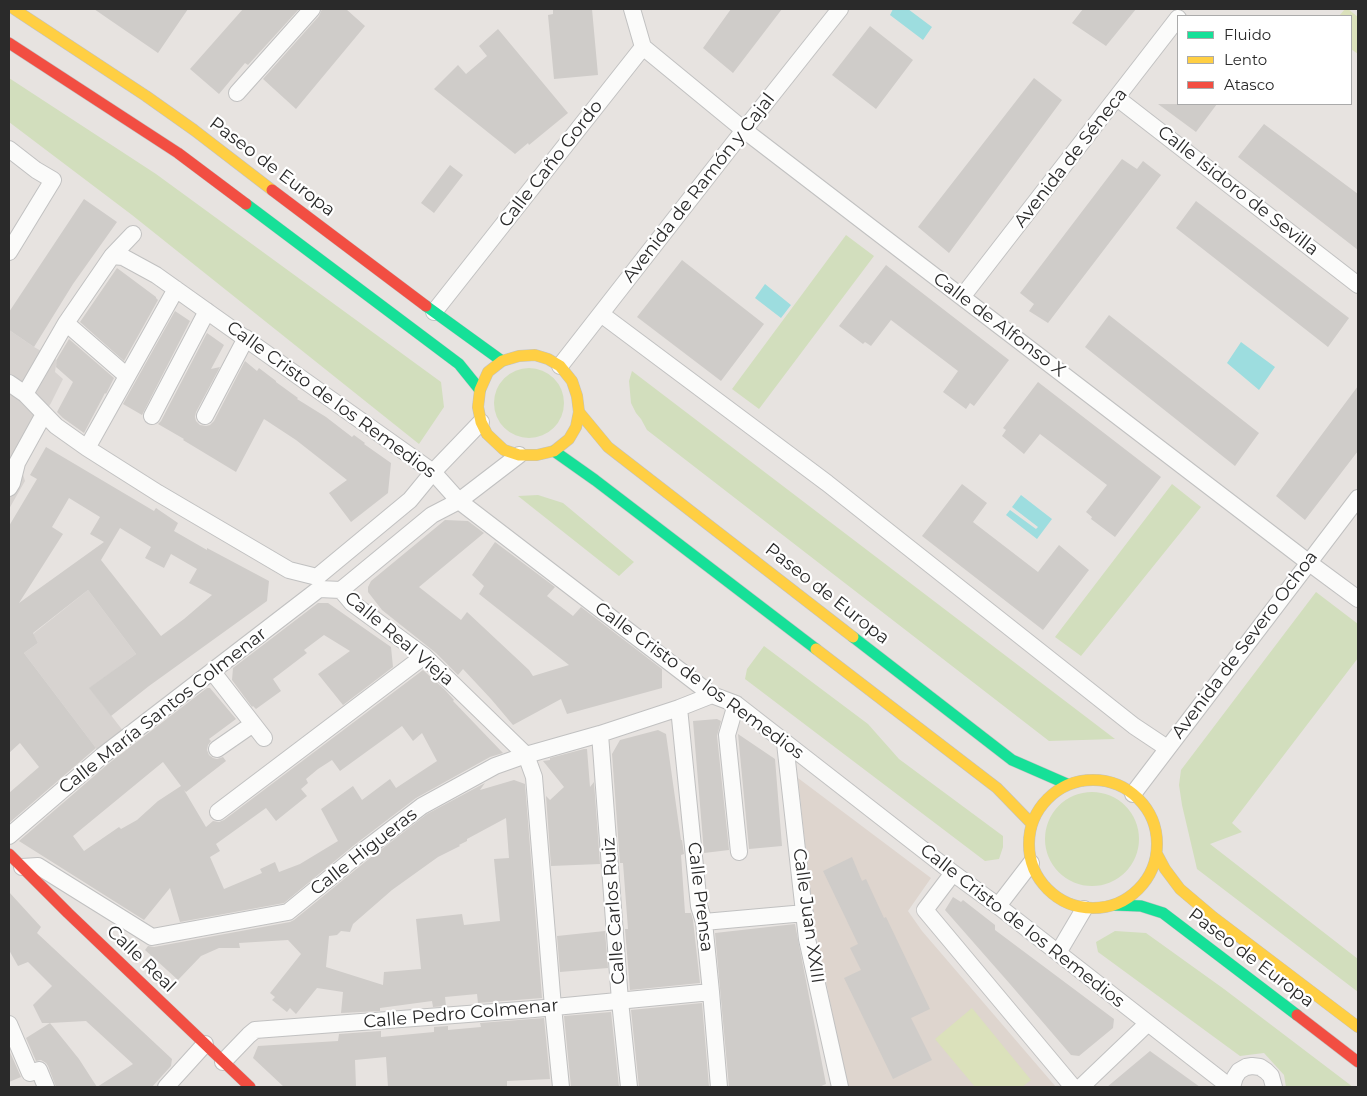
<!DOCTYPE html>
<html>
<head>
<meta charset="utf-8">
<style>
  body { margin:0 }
  #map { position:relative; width:1367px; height:1096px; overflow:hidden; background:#e7e3e0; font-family:Montserrat,sans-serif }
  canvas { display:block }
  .frame { position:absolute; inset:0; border:10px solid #2a2a2a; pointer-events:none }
  .legend { position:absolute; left:1177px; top:15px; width:175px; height:90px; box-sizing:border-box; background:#fff; border:1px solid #aaa; margin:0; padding:6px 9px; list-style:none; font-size:15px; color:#2a2a2a }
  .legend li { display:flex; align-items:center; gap:10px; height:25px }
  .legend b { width:25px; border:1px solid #aaa }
</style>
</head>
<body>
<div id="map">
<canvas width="1367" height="1096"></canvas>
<div class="frame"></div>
<ul class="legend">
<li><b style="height:6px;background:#16e098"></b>Fluido</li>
<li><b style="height:6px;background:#ffcf43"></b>Lento</li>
<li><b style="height:6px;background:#f24e42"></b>Atasco</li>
</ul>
</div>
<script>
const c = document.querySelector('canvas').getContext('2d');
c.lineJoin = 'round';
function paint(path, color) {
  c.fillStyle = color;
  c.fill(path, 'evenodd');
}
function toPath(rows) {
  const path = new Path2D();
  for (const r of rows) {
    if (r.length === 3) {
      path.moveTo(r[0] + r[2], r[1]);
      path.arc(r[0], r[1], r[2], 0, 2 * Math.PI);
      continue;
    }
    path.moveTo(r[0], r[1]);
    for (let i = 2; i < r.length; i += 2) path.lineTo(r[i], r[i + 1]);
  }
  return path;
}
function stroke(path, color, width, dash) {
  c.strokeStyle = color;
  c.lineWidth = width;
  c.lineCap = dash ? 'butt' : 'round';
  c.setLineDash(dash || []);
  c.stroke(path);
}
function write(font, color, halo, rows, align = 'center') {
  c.font = font + ' Montserrat,sans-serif';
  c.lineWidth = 4.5;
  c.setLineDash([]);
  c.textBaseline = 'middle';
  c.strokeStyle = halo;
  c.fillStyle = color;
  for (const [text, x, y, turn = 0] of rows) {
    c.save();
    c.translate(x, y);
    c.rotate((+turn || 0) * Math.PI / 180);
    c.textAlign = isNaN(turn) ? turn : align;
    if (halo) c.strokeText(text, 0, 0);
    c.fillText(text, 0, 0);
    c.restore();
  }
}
paint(toPath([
  [798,778,931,878,908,911,922,931,1056,1087,847,1087,813,916]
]), '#ded5ce');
paint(toPath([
  [9,78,156,174,441,382,444,407,419,444,132,215,9,122],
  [846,235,874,256,759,409,732,389],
  [529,403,35],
  [632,371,1115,739,1049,741,647,430,641,419,636,413,631,403,629,381],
  [1172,484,1201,507,1081,656,1055,637],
  [538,495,563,503,634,562,619,576,518,496],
  [1316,592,1358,624,1358,658,1232,823,1242,832,1210,844,1358,959,1358,992,1197,869,1182,805,1179,785,1181,770],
  [764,646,868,724,899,759,1003,836,1003,847,999,859,985,861,745,679,747,669],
  [1092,839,47],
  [1115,931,1146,933,1224,989,1353,1087,1286,1087,1284,1075,1264,1053,1240,1056,1098,952,1096,942]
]), '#d2debd');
paint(toPath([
  [1345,9,1348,9,1358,17,1358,54,1351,49,1351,16,1339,16],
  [972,1008,1031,1080,1022,1087,975,1087,935,1039]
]), '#dbe1bb');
paint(toPath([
  [9,330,34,347,59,361,56,365,55,372,63,379,51,403,44,414,21,468,25,481,9,509],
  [88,590,136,654,90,688,127,736,102,756,24,653,38,643,33,634]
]), '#d7d3d0');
paint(toPath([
  [893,9,908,9,932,27,923,40,890,15],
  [765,284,791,305,781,318,755,298],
  [1241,342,1275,367,1259,390,1227,363],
  [1021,495,1052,519,1037,539,1006,515,1010,510,1036,529,1038,527,1012,507]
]), '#9ddddf');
paint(toPath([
  [94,9,188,9,158,53],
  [243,9,299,9,248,65,245,63,219,94,190,69],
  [322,9,346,9,365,26,296,109,263,79,319,16],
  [553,9,592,9,598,75,554,79,548,15,553,14],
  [731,9,782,9,733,73,703,48],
  [1083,9,1136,9,1106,46,1072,23],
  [870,26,913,60,876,109,832,75],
  [498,29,568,113,529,145,528,143,515,154,434,89,458,65,466,74,487,56,479,46],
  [1034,78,1062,100,949,253,918,227],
  [1158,104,1217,104,1196,132],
  [1264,124,1358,194,1358,250,1238,157],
  [1122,159,1137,169,1143,161,1161,175,1048,323,1029,311,1034,304,1020,293],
  [450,165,463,175,434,213,421,203],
  [84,199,117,222,73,284,34,347,9,330,9,312],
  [1196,201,1349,318,1328,347,1176,228],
  [682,260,764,324,721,381,637,317],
  [886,265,1009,360,974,406,970,403,966,409,943,392,958,371,891,320,871,346,865,342,863,344,839,326],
  [117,268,156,297,156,298,158,300,124,361,80,322],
  [175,311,190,321,142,415,123,404],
  [1109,315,1259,433,1235,466,1085,347],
  [207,333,224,345,211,369,220,367,196,412,195,417,196,421,200,425,206,426,210,425,214,421,245,361,257,371,259,368,276,381,276,382,298,398,297,399,326,417,352,437,354,435,365,443,364,444,391,463,388,493,351,522,329,493,347,480,296,440,264,419,236,472,183,440,184,439,158,424,161,421],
  [69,339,114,378,106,394,105,393,84,433,63,418,57,412,73,382,56,367,57,359],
  [1038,382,1161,477,1115,537,1091,519,1092,517,1086,512,1107,485,1040,434,1024,454,1002,436,1006,430,1003,428],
  [1358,386,1358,451,1305,520,1276,496],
  [46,447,154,511,156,508,178,523,174,531,207,550,207,548,269,581,267,601,149,686,111,716,89,688,136,654,88,590,33,633,38,643,24,653,96,748,9,823,9,793,39,767,20,743,9,753,9,526,37,479,30,475],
  [69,498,100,517,90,534,104,542,19,603,63,534,52,527],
  [120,528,151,547,145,558,164,568,171,554,197,569,189,583,212,595,184,619,161,636,101,560],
  [962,484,987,503,973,522,1038,572,1059,545,1089,570,1043,630,922,536],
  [445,520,468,521,484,533,419,587,461,620,467,612,529,670,533,676,569,665,479,594,484,586,472,575,495,542,555,587,547,596,573,616,581,607,662,669,662,688,567,714,561,699,513,725,491,699,463,669,458,675,436,653,382,610,368,592,368,587,371,581],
  [318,603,328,603,391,647,393,667,343,705,318,674,350,651,324,635,304,650,307,653,273,679,281,691,256,709,253,706,252,707,232,680,233,668],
  [423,670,445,690,454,700,453,701,503,753,490,757,416,798,353,846,284,903,180,922,170,888,144,920,19,841,108,764,207,688,210,688,236,719,209,739,211,741,208,745,207,750,209,755,213,758,217,759,223,757,226,761,186,792,184,790,206,827,213,821,219,822,224,820],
  [402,726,413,741,422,733,437,761,396,788,390,779,362,800,353,786,321,809,338,841,300,864,279,872,275,862,260,869,262,873,224,889,210,857,220,851,216,844,266,808,276,821,307,796,301,789,308,783,306,779,318,769,332,760,340,771],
  [163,762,181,786,158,801,137,820,121,829,119,827,84,851,73,836],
  [717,719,721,721,717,736,729,850,704,853,693,721],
  [658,730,666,734,681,840,682,840,684,854,681,855,685,913,691,913,693,920,700,983,630,990,625,929,628,929,623,863,620,863,612,754,620,740],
  [738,734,775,759,782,846,749,849],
  [584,749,587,749,590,787,594,782,600,864,551,866,546,796,550,800,564,787,543,761,550,760,550,758],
  [514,780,525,784,542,998,478,1003,477,994,445,997,446,1006,433,1007,432,1001,380,1008,380,1011,341,1013,343,992,317,988,296,1014,290,1008,287,1012,272,1000,275,997,270,993,301,954,288,940,239,943,240,948,219,948,201,956,178,980,145,950,148,946,154,947,290,922,294,920,365,862,427,814,485,783,480,790],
  [506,818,509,858,494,859,500,921,464,925,462,914,416,919,421,969,384,972,383,985,326,967,329,936,337,935,341,931,350,932,353,924,392,890,438,857,460,846,459,845,467,841,467,839],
  [852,857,862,881,866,879,884,918,886,917,930,1009,911,1018,932,1060,893,1079,844,978,861,970,850,948,858,944,823,871],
  [9,892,41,927,37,933,172,1059,171,1066,152,1087,97,1087,133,1064,86,1021,50,1023,79,1059,97,1087,56,1087,48,1066,46,1063,41,1060,36,1061,26,1038,50,1023,42,1023,33,1005,52,986,28,962,18,966,9,950],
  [953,897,961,902,963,900,995,925,995,930,1114,1019,1113,1028,1079,1056,1071,1055,1010,984,945,910],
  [795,924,826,1084,819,1087,729,1087,715,933],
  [605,931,608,968,560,972,557,936],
  [702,1003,709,1087,639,1087,631,1010],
  [611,1012,619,1087,571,1087,564,1016],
  [544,1018,550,1079,507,1081,507,1087,388,1087,386,1057,355,1060,356,1087,284,1087,253,1058,258,1046,338,1041,339,1034,381,1031,381,1037,434,1032,434,1027,448,1026,448,1030,481,1027,480,1023],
  [9,1050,21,1077,9,1082],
  [1150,1051,1200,1087,1107,1087]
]), '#cfccc9');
const street = toPath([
  [632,9,643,47],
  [643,47,744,130,873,229,1308,562,1358,599],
  [237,93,312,9],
  [1117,98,1358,285],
  [9,149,36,170,53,180,9,252],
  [112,256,123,257,156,275,433,472,459,501,712,695,736,704,953,873,998,906,1230,1087],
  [962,297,1178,18],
  [434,312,643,47],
  [601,314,827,483,1134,726,1167,748],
  [66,323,127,376],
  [560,366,744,130,840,9],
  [9,383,25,394,56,426,87,448,158,493,289,570,317,577],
  [25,394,66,323,112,256,133,234],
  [152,416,207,311],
  [205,416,246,338],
  [87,448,176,289],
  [9,488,12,483,17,463,44,414],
  [317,577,410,500,433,472,481,422],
  [319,589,341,590,352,603,424,656,526,755,534,777,553,1007,561,1087],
  [341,590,432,515,459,501,519,455],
  [212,671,264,738],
  [736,704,727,735,739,852],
  [679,708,699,906,704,922,711,992,719,1087],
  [600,734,620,1001,629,1087],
  [785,743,807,939,840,1087],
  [217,749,253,724],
  [1133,794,1358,498],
  [218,812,424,656],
  [9,836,102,756,319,589],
  [22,867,38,866,152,937,288,912,359,854,422,806,495,766,526,755,600,734,679,708,712,695],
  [953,873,925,910,1073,1087],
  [998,906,1031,863],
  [704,922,805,913],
  [1058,953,1084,909],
  [9,1024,30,1073,39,1070,46,1087],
  [223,1062,249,1035,255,1030,534,1009,711,992],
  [166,1087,205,1044],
  [1081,1087,1148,1023],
  [1232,1087,1235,1077,1239,1071,1246,1067,1252,1066,1260,1067,1266,1071,1271,1076,1274,1087]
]);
const fast = toPath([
  [246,204,459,364,480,390],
  [426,306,502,361],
  [554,451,595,480,816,649],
  [853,637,1012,760,1067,784],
  [1114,905,1141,906,1163,913,1297,1015]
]);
const slow = toPath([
  [14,9,146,96,194,130,272,190],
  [535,355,548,359,560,366,572,381,577,396,579,412,576,427,569,439,554,451,537,455,519,455,504,450,487,434,481,422,478,407,480,390,488,372,502,361,519,356,535,355],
  [579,412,608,447,853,637],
  [816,649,997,788,1031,823],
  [1093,844,64],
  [1157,854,1165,869,1180,889,1213,917,1358,1027]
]);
const jam = toPath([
  [9,43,178,153,246,204],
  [272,190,426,306],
  [9,854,68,913,250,1087],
  [1297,1015,1358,1062]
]);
stroke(street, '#c1c1c1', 18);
stroke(fast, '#c1c1c1', 12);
stroke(slow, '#c1c1c1', 12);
stroke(jam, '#c1c1c1', 12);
stroke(street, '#fbfbfa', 16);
stroke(fast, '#16e098', 11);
stroke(slow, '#ffcf43', 11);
stroke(jam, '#f24e42', 11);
write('18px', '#2a2a2a', '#fff', [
  ["Avenida de Séneca",1071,158,-52],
  ["Calle Caño Gordo",551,164,-52],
  ["Paseo de Europa",272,167,37],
  ["Avenida de Ramón y Cajal",699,188,-52],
  ["Calle Isidoro de Sevilla",1238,191,38],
  ["Calle de Alfonso X",999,325,37],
  ["Calle Cristo de los Remedios",331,400,36],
  ["Paseo de Europa",827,594,38],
  ["Calle Real Vieja",399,639,40],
  ["Avenida de Severo Ochoa",1245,645,-53],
  ["Calle Cristo de los Remedios",699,681,36],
  ["Calle María Santos Colmenar",163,711,-38],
  ["Calle Higueras",364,852,-38],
  ["Calle Prensa",700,897,83],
  ["Calle Carlos Ruiz",614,911,-94],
  ["Calle Juan XXIII",808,916,82],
  ["Calle Cristo de los Remedios",1022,926,38],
  ["Paseo de Europa",1251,958,37],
  ["Calle Real",141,959,44],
  ["Calle Pedro Colmenar",461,1014,-5]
]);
</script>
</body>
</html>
